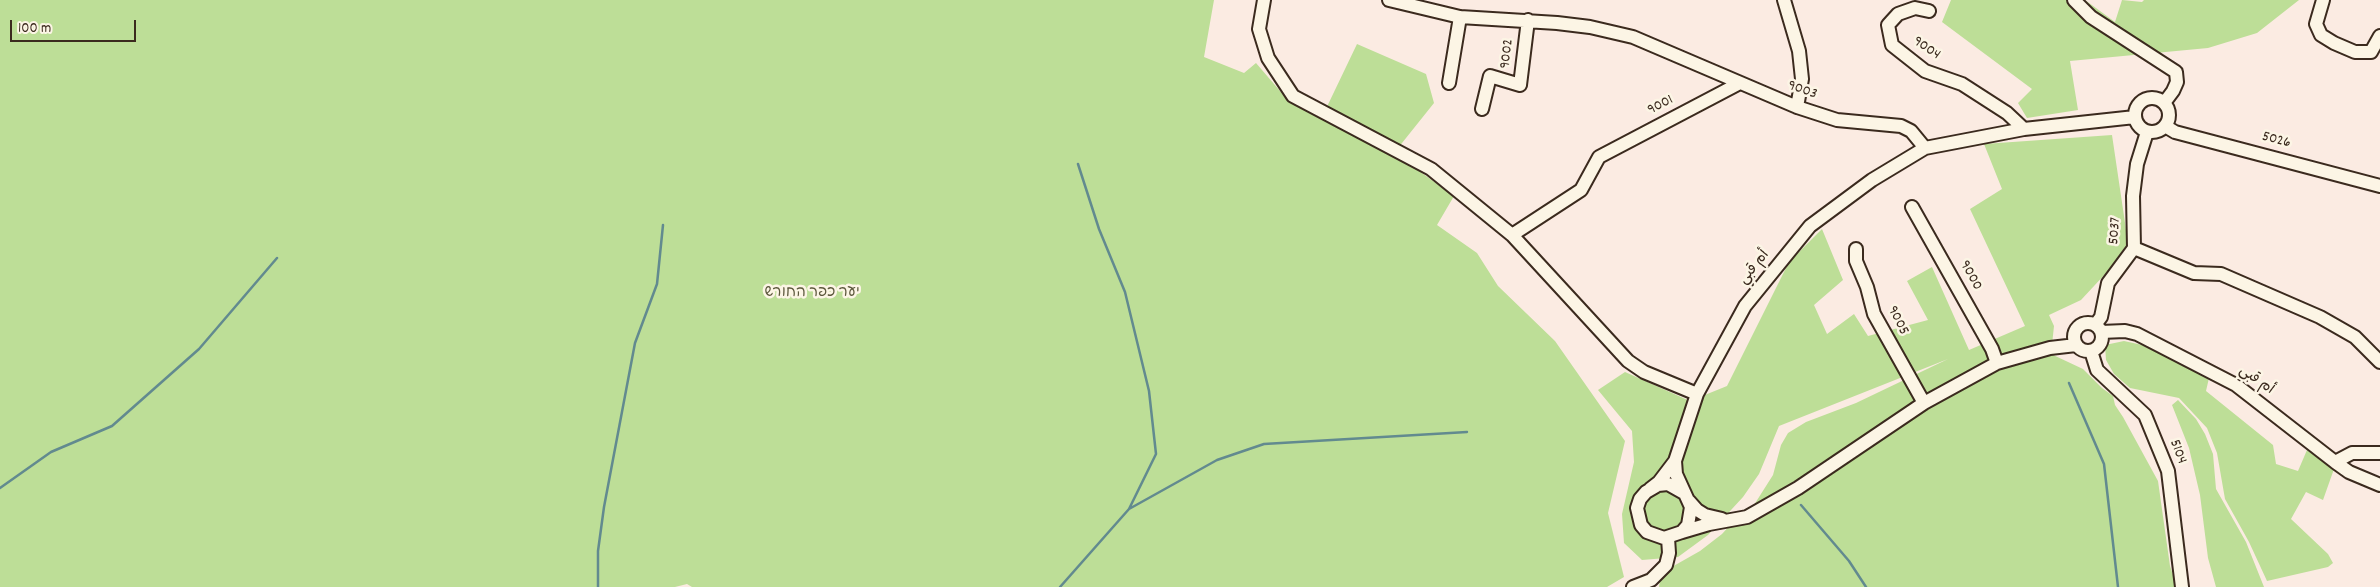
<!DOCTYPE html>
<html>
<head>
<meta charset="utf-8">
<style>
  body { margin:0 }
  #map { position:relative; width:2380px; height:587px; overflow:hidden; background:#fbebe2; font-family:Dekko,sans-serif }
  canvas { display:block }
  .scale { position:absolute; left:10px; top:20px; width:126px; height:22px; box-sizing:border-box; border:2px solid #3b2a1e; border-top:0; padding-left:6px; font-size:15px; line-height:18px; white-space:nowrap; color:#3b2a1e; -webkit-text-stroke:4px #fcf5e5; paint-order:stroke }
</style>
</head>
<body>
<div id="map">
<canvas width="2380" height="587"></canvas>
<div class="scale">100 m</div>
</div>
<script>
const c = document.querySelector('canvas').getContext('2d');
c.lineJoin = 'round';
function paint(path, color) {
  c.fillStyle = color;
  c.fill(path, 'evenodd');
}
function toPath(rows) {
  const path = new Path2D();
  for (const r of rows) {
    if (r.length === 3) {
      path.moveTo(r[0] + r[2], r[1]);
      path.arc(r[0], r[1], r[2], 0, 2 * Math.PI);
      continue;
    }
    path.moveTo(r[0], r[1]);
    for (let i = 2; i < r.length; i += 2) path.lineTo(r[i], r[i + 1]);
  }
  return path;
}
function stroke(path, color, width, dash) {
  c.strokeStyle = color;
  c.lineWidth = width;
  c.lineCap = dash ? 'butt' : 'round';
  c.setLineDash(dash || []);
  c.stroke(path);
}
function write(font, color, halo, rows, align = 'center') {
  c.font = font + ' Dekko,"Playpen Sans Arabic","Playpen Sans Hebrew",sans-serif';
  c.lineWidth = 5;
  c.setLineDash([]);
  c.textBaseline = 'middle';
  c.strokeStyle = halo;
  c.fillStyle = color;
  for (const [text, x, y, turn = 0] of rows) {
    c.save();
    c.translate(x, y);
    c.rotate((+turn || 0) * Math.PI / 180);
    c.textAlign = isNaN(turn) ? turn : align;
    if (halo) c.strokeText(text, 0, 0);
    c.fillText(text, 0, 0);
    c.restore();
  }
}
paint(toPath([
  [0,0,1214,0,1204,57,1244,73,1256,63,1286,98,1323,115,1357,44,1426,74,1434,103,1394,153,1454,196,1437,225,1477,253,1498,286,1555,341,1625,441,1608,513,1624,577,1607,587,692,587,687,584,675,587,0,587],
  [1951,0,2085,0,2115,22,2122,0,2142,2,2144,0,2299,0,2257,33,2208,48,2070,61,2078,110,2027,118,2018,103,2032,89,1942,22],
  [2112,135,2128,243,2107,272,2081,300,2049,315,2054,326,2051,354,2083,369,2102,388,2113,396,2115,405,2123,417,2158,481,2170,566,2177,587,1659,587,1660,580,1670,568,1700,551,1722,534,1743,511,1747,516,1773,475,1781,445,1788,433,1806,422,1856,403,1948,359,1779,426,1759,474,1743,497,1708,535,1678,557,1642,560,1624,543,1622,514,1634,462,1632,431,1598,390,1625,372,1690,401,1727,386,1789,262,1822,229,1843,280,1814,305,1827,334,1854,314,1868,336,1928,320,1907,281,1932,267,1969,350,2025,326,1970,209,2002,189,1984,144],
  [2124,341,2147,346,2209,378,2206,391,2273,445,2276,464,2298,471,2307,450,2334,469,2323,500,2306,492,2291,519,2328,554,2333,563,2328,567,2267,581,2249,542,2225,499,2217,453,2207,428,2179,398,2130,388,2114,374,2106,360,2105,345],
  [2178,400,2196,419,2205,434,2213,454,2216,489,2246,542,2264,587,2216,587,2208,558,2200,495,2189,448,2172,405]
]), '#bdde97');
stroke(toPath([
  [2069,383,2104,464,2118,587],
  [0,488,51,452,112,426,199,349,277,258],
  [1801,505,1849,561,1866,587],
  [1129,509,1217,460,1264,444,1467,432],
  [598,587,598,551,604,507,635,343,657,284,663,225],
  [1060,587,1129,509,1156,454,1149,391,1125,292,1099,229,1078,164]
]), '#628a8f', 2.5);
const minor = toPath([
  [1264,0,1259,29,1268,58,1293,96,1431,169,1512,235,1628,361,1644,372,1697,394],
  [1389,0,1460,17,1557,23,1590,27,1633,37,1797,107,1837,120,1901,126,1911,131,1925,148,2024,129,2135,117],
  [1784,0,1799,51,1802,79,1797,107],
  [2074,0,2091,17,2176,72,2177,82,2173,91,2164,103],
  [2323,0,2316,24,2321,35,2334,43,2355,52,2371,52,2380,36],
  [1929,11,1915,8,1898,14,1888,25,1892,45,1925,71,1962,84,2007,113,2024,129],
  [1449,83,1460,17],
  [2152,115,17],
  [1482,109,1490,76,1520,85,1528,20],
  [2165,126,2175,132,2380,186],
  [1912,207,1992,349,1997,363],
  [1512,235,1581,190,1599,157,1738,84],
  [2134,248,2194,273,2221,274,2320,317,2355,337,2380,362],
  [1856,249,1856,261,1867,287,1874,314,1924,403],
  [2088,337,14],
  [2095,325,2101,317,2108,283,2134,248,2133,196,2137,164,2147,132],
  [2101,332,2125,331,2137,334,2236,385,2335,462,2349,472,2380,485],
  [2091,351,2097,370,2145,415,2168,471,2182,587],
  [1675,461,1676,474,1691,507,1688,525,1682,532,1664,538,1647,532,1641,525,1637,508,1640,499,1646,492,1658,485,1668,484,1684,493],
  [2335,462,2352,453,2380,453],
  [1650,489,1659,482,1675,461,1697,394,1745,306,1810,226,1872,180,1925,148],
  [1689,501,1697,510,1705,515,1722,519],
  [1682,532,1709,524,1747,517,1798,488,1924,403,1997,363,2050,348,2076,345],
  [1633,587,1651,580,1666,565,1669,553,1668,538]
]);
stroke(minor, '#3b2a1e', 16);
stroke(minor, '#fcf5e5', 12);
write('15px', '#3b2a1e', '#fcf5e5', [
  ["9004",1926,49,34],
  ["9002",1508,54,-83],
  ["9003",1802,91,19],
  ["9001",1661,106,-28],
  ["5026",2276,141,15],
  ["5037",2116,231,-86],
  ["أم قبي",1755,268,-51],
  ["9000",1970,276,61],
  ["9005",1897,321,63],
  ["أم قبي",2256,381,35],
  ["5104",2177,452,69]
]);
write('15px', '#5c573c', '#fcf5e5', [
  ["יער כפר החורש",812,294]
]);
</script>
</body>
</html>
